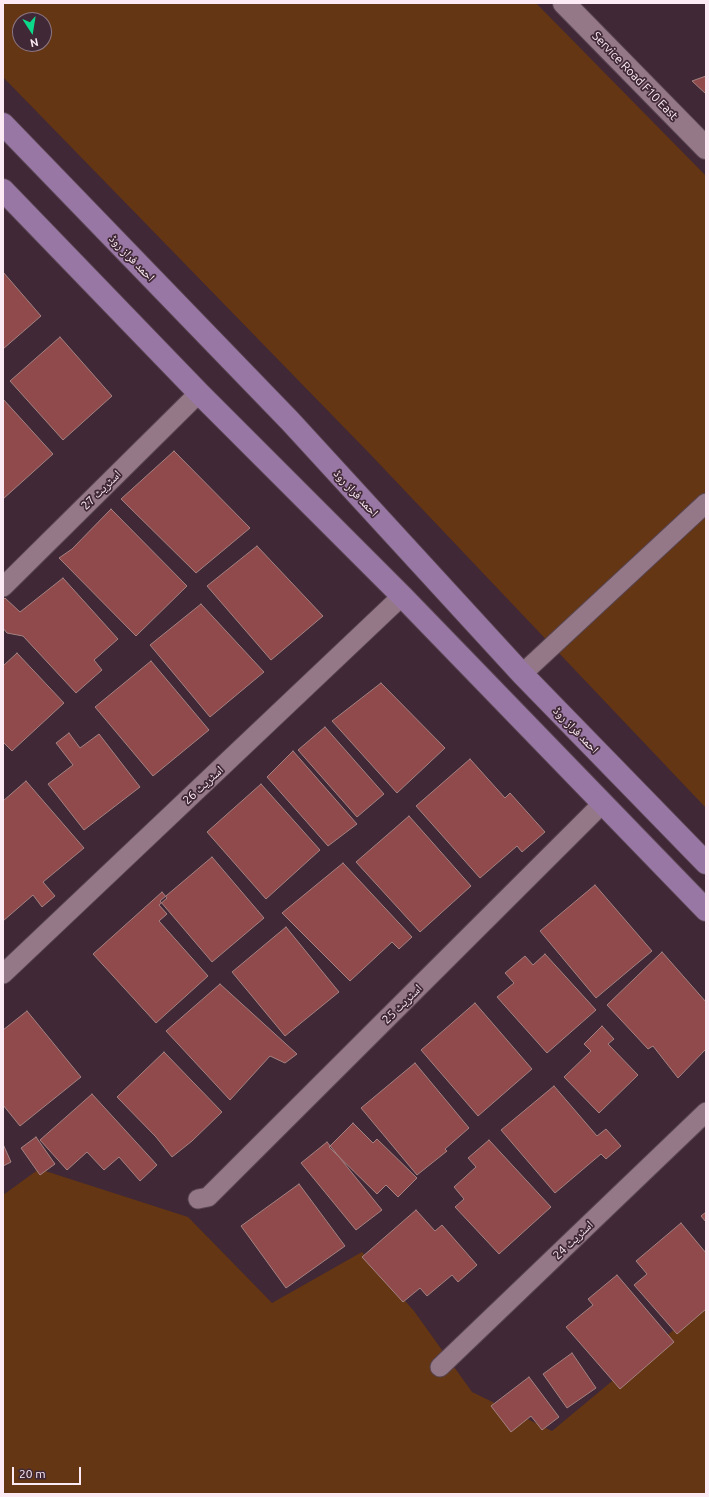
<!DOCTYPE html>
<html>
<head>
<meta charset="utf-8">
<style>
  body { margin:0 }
  #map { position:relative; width:709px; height:1497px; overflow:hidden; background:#402836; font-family:Ubuntu,sans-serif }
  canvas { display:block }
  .frame { position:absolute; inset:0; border:4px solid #fcebf4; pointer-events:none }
  .north { position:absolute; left:12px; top:12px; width:40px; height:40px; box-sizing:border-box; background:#402836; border:1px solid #8b7682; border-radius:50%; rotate:168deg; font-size:11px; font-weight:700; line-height:16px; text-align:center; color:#fcebf4 }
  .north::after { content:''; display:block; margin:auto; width:14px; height:18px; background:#0dd98a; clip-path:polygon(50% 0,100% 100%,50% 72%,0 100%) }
  .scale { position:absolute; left:12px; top:1467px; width:69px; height:18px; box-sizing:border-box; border:2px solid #fcebf4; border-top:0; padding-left:5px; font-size:12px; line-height:14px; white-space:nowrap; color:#fcebf4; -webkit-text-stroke:3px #402836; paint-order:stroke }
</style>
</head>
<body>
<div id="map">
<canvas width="709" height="1497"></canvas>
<div class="frame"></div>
<div class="north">N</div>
<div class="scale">20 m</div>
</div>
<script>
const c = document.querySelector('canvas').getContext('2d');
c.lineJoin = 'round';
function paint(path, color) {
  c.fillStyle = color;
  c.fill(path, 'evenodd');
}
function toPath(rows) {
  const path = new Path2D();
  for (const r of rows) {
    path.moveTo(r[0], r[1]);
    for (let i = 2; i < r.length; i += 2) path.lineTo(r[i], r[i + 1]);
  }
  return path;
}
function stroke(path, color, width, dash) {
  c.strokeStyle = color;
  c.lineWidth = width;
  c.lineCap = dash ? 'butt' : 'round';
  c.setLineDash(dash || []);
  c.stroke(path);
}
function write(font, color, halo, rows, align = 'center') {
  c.font = font + ' Ubuntu,"Noto Naskh Arabic",sans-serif';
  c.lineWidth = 3.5;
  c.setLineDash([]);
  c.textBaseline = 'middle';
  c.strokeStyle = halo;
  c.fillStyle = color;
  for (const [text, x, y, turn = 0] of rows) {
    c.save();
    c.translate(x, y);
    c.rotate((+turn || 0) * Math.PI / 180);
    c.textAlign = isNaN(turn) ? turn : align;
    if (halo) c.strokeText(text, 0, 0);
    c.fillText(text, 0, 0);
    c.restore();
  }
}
paint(toPath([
  [3,3,536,3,706,176,706,808,370,454,3,77],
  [20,20,44,20,44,44,20,44],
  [39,1169,188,1217,272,1303,362,1252,414,1311,472,1392,552,1431,706,1303,706,1494,3,1494,3,1195]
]), '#643614');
const building = toPath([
  [706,76,706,94,692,81,706,76],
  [3,272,41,316,3,349,3,272],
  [60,337,112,396,63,440,10,381,60,337],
  [3,399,53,454,3,499,3,399],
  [174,451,250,528,196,573,121,499,174,451],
  [111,509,187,586,136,636,59,558,72,549,111,509],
  [257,546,323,616,271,660,207,586,257,546],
  [63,578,118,639,94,660,102,670,76,693,23,636,7,633,3,628,3,600,5,598,20,612,63,578],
  [201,604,264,672,210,717,150,645,201,604],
  [17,653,64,703,12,751,3,742,3,666,17,653],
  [151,661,209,730,153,776,95,707,151,661],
  [381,683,445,748,397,793,332,721,381,683],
  [325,727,384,794,357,817,298,750,325,727],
  [69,733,80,748,99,734,140,787,84,830,48,784,73,765,56,743,69,733],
  [293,751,357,824,328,846,267,777,293,751],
  [470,759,505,798,510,793,545,832,522,852,517,846,480,878,416,806,470,759],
  [26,781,84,848,43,882,55,896,42,907,33,895,3,921,3,801,26,781],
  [261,784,320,850,266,899,207,832,261,784],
  [409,816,471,886,420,932,356,862,409,816],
  [212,857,264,918,212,962,160,901,212,857],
  [343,863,412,937,399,949,392,942,350,981,282,913,343,863],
  [595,885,652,951,596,998,540,931,595,885],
  [162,892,167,898,159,905,167,914,159,921,208,976,156,1023,93,954,162,892],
  [286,927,339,992,285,1036,232,972,286,927],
  [662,952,706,1002,706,1049,678,1078,653,1046,648,1049,607,1005,662,952],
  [545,954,596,1010,547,1053,497,997,514,983,505,973,525,956,533,965,545,954],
  [220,984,297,1054,285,1063,270,1056,230,1100,166,1031,220,984],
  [475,1003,532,1069,478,1116,421,1050,475,1003],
  [27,1011,81,1077,20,1126,3,1105,3,1030,27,1011],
  [602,1026,614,1039,608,1044,638,1075,599,1113,564,1077,591,1051,584,1044,602,1026],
  [164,1052,222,1112,192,1141,172,1157,156,1137,117,1097,164,1052],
  [415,1063,469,1128,445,1149,447,1151,417,1175,361,1108,415,1063],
  [554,1086,597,1136,606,1129,621,1146,606,1159,601,1154,555,1193,501,1130,554,1086],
  [92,1094,157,1165,140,1181,119,1157,104,1170,87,1152,67,1170,40,1140,92,1094],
  [353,1123,373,1143,377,1139,417,1178,398,1197,386,1185,377,1194,329,1147,353,1123],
  [36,1137,55,1164,40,1175,21,1148,36,1137],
  [489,1140,551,1207,499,1254,455,1207,464,1199,454,1187,476,1167,468,1158,489,1140],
  [327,1142,382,1210,356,1230,301,1163,327,1142],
  [3,1144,11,1162,3,1166,3,1144],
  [299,1184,345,1246,286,1288,241,1226,299,1184],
  [416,1210,435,1231,442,1225,477,1265,458,1282,452,1275,427,1296,420,1288,403,1302,362,1257,416,1210],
  [706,1212,706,1222,701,1216,706,1212],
  [681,1223,706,1253,706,1309,677,1334,634,1285,647,1274,636,1261,681,1223],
  [617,1275,674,1342,620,1389,566,1327,593,1305,588,1299,617,1275],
  [572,1353,596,1388,567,1408,543,1374,572,1353],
  [529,1377,559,1417,542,1430,531,1416,511,1432,491,1406,529,1377]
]);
paint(building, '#914a4c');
stroke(building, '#a38281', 1);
const street = toPath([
  [3,587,199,393],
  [522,674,706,503],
  [3,974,402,596],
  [198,1199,208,1197,603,803],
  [440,1367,706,1112]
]);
const secondary = toPath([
  [564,3,706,148]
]);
const primary = toPath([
  [3,124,290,421,522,674,706,863],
  [3,190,199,393,402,596,706,910]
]);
stroke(street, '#594551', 21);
stroke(secondary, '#594551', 24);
stroke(primary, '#594551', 24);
stroke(street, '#947887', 19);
stroke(secondary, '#947887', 22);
stroke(primary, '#9977a4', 22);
write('12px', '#fcebf4', '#402836', [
  ["Service Road F10 East",635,76,46],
  ["احمد فراز روڈ",132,258,46],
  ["اسٹریٹ 27",101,490,-45],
  ["احمد فراز روڈ",356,493,47],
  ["احمد فراز روڈ",576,730,46],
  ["اسٹریٹ 26",203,785,-43],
  ["اسٹریٹ 25",402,1004,-45],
  ["اسٹریٹ 24",573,1240,-44]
]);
</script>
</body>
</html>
